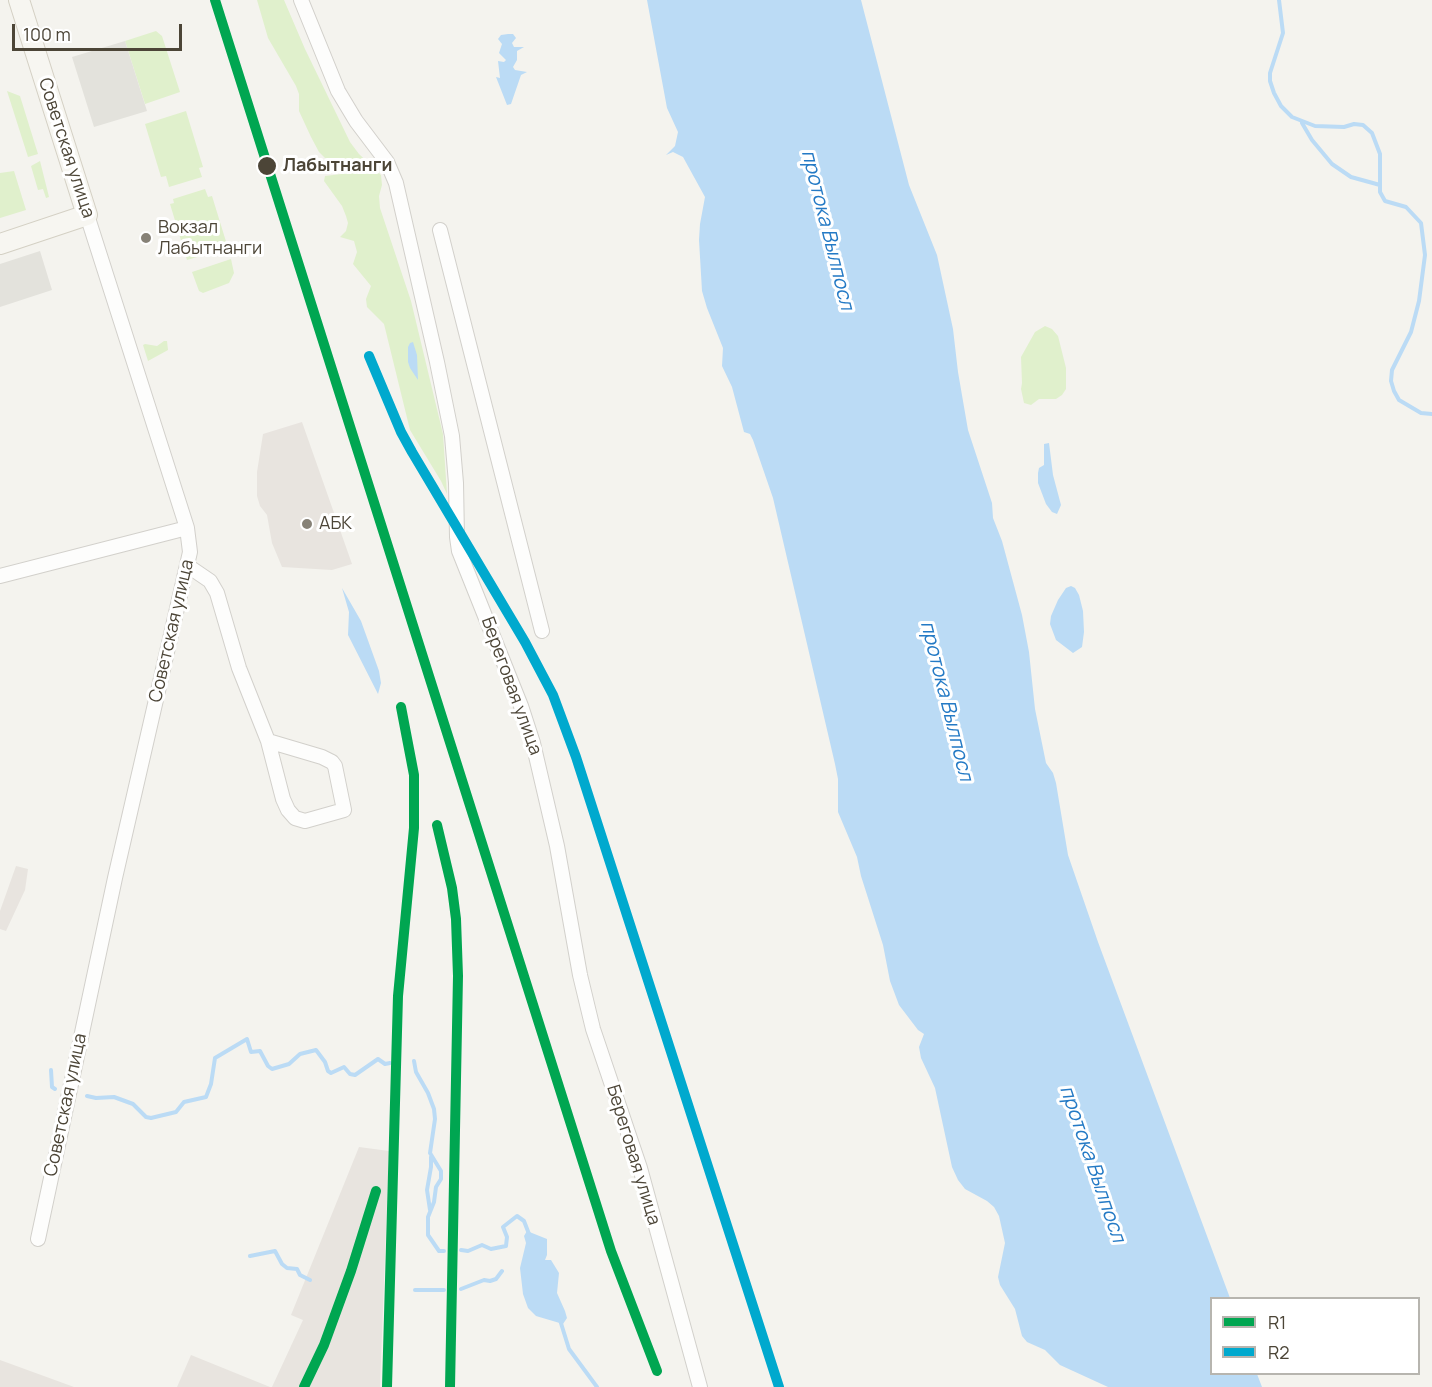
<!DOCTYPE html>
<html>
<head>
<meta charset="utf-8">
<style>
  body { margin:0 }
  #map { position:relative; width:1432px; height:1387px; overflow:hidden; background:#f4f3ee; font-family:Manrope,sans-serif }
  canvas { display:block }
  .legend { position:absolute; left:1210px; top:1297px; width:210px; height:78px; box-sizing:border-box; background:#fff; border:2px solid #b7b5af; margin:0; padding:8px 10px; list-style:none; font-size:18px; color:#4c4537 }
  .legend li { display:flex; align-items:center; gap:12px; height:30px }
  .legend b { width:30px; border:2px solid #b7b5af }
  .scale { position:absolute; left:12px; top:24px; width:170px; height:27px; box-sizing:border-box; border:3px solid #4c4537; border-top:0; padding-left:8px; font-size:18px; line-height:21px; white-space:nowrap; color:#4c4537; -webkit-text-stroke:4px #fff; paint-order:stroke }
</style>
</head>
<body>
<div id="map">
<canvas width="1432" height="1387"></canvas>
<ul class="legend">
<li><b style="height:8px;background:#00a651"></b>R1</li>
<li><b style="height:8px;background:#00a9ce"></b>R2</li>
</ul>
<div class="scale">100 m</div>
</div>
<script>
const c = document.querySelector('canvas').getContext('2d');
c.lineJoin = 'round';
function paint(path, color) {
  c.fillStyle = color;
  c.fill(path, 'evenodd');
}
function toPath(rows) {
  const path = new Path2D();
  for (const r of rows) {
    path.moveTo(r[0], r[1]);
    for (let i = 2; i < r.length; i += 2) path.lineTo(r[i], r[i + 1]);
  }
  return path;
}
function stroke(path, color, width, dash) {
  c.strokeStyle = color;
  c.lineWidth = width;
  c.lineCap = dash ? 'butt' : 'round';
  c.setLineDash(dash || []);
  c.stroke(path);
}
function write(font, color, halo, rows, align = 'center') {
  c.font = font + ' Manrope,sans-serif';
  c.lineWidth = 6;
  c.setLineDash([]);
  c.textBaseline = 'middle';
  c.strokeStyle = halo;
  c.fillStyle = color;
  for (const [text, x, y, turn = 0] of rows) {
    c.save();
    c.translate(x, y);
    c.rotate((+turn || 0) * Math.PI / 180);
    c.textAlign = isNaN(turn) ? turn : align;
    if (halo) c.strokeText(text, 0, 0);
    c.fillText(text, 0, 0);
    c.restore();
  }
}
paint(toPath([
  [302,422,352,564,332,570,282,567,272,543,267,515,260,506,257,496,257,472,263,434],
  [16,866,28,869,25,890,6,931,0,929,0,911],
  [359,1147,389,1151,380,1387,272,1387,303,1320,291,1315],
  [191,1355,270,1387,177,1387],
  [0,1360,74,1387,0,1387]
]), '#e8e4df');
paint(toPath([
  [257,0,284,0,305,49,350,142,359,154,381,175,382,185,379,196,380,208,411,301,443,434,447,494,441,481,410,430,384,324,367,307,366,299,371,286,353,264,357,252,354,241,340,237,346,231,348,223,346,216,342,206,324,181,325,176,341,174,319,152,311,137,299,111,299,94,296,86,268,38],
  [156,31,162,36,180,92,145,104,125,41],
  [7,91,20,96,38,154,28,157],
  [186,111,203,167,199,168,202,177,169,187,166,176,161,177,145,124],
  [40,161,49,197,46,198,43,189,38,190,31,166],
  [14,171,26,210,0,218,0,173],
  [205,189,208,197,212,196,228,248,187,260,170,204,174,203,173,199],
  [231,259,234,273,229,283,203,293,199,291,192,272],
  [1045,326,1052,329,1058,336,1066,368,1066,389,1062,395,1056,399,1039,399,1031,405,1024,403,1021,389,1022,383,1021,357,1035,332],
  [164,341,167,341,168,350,148,361,143,345,145,344,157,346]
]), '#e0f0cc');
paint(toPath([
  [125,41,147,111,94,127,72,57],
  [40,251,52,290,0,307,0,264]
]), '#e3e2dc');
paint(toPath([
  [647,0,861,0,909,185,937,255,953,329,958,372,968,430,992,503,993,518,1002,541,1022,615,1029,652,1035,709,1046,763,1053,773,1056,783,1068,855,1098,942,1230,1298,1212,1298,1212,1374,1257,1374,1262,1387,1108,1387,1060,1365,1045,1350,1027,1342,1022,1336,1015,1309,1000,1285,998,1277,1005,1243,999,1216,994,1207,987,1201,965,1189,958,1180,952,1167,935,1088,921,1058,919,1047,924,1034,918,1030,899,1005,890,981,883,945,861,876,857,857,838,812,838,779,835,764,773,498,753,440,750,434,744,432,732,387,722,366,723,348,707,308,702,291,699,240,700,224,705,197,683,157,673,152,666,155,675,146,678,132,667,108],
  [508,34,513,34,516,38,512,43,514,47,524,47,517,51,517,60,513,67,515,70,527,72,521,75,511,104,507,105,496,77,500,78,498,61,504,62,506,60,499,53,502,44,498,39,501,35],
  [413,342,417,355,418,380,410,368,408,362,408,347,410,343],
  [1049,443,1053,475,1061,505,1057,514,1052,512,1046,504,1038,483,1038,473,1039,468,1044,465,1044,444],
  [1071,586,1075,588,1079,595,1083,611,1084,632,1082,647,1073,653,1056,640,1050,624,1051,616,1058,600,1066,588],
  [342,588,361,621,379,671,381,683,378,694,348,635,349,612],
  [527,1231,547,1239,547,1255,545,1260,551,1260,559,1273,557,1293,565,1311,567,1318,563,1324,536,1316,528,1308,523,1294,520,1268,526,1243,524,1236]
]), '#bbdbf5');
stroke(toPath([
  [1279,0,1283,33,1270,73,1270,81,1274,93,1281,106,1292,117,1315,126,1344,127,1354,124,1363,125,1372,133,1380,154,1380,192,1385,201,1406,207,1421,223,1425,255,1419,301,1411,332,1392,370,1391,381,1394,391,1399,400,1421,413,1432,414],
  [1302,123,1312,140,1332,164,1351,177,1380,185],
  [414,1061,416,1072,428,1093,434,1109,435,1119,430,1153,441,1171,441,1179,436,1187,434,1202,428,1217,428,1235,439,1251,444,1251],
  [51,1070,52,1087,55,1089],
  [87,1096,96,1098,114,1097,133,1104,146,1117,151,1118,176,1112,184,1102,206,1097,211,1084,215,1058,247,1039,251,1052,260,1051,268,1066,272,1069,289,1064,300,1054,316,1050,325,1062,328,1071,331,1073,344,1067,350,1074,355,1075,378,1059,385,1064,390,1063],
  [430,1210,427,1190,431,1167,431,1157],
  [461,1250,468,1251,482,1245,491,1249,506,1246,507,1237,503,1227,517,1216,524,1221,529,1234],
  [250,1256,275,1251,282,1264,287,1268,297,1269,300,1275,310,1280],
  [461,1289,484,1280,490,1281,496,1279,502,1271],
  [415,1290,444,1290],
  [560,1320,569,1349,597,1387]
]), '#bbdbf5', 4);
const street = toPath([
  [301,0,338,91,356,121,387,162,396,183,437,362,452,436,456,483,457,537,459,551,521,706,533,743,557,846,580,975,593,1029,640,1168,700,1387],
  [440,230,542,631],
  [188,566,210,581,217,593,239,668,268,741,283,799,288,810,295,818,305,821,344,810,335,766,332,762,322,757,268,741],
  [0,576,187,528],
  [38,1239,115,878,190,552,187,528,87,215]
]);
const secondary = toPath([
  [0,244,87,215,19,0]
]);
stroke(street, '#d2d0cb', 16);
stroke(secondary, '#d4d0c4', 22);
stroke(street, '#fdfdfc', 14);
stroke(secondary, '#f7f6f1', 20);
stroke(toPath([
  [215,0,611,1251,657,1371],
  [437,825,452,888,456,919,458,976,450,1387],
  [304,1387,324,1345,351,1271,376,1191],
  [387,1387,398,996,414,828,414,775,401,707]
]), '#00a651', 10);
stroke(toPath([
  [369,356,401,432,412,452,525,642,553,695,576,757,779,1387]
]), '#00a9ce', 10);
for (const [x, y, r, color] of [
  [267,166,10,"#4c4537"],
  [146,238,6,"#878277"],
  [307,524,6,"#878277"]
]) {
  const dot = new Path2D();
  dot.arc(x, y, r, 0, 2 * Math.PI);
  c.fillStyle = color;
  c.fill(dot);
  stroke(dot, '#fff', 2);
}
write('18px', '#4c4537', '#fff', [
  ["Советская улица",66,148,72],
  ["Советская улица",172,631,-77],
  ["Береговая улица",511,686,70],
  ["Советская улица",66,1105,-78],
  ["Береговая улица",633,1155,73]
]);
write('bold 18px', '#4c4537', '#fff', [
  ["Лабытнанги",283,166]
], 'left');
write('18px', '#4c4537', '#fff', [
  ["Вокзал",158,228],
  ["Лабытнанги",158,249],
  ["АБК",319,524]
], 'left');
write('italic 20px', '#247ac5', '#fff', [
  ["протока Вылпосл",827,230,76],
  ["протока Вылпосл",946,701,76],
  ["протока Вылпосл",1092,1164,71]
]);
</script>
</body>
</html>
